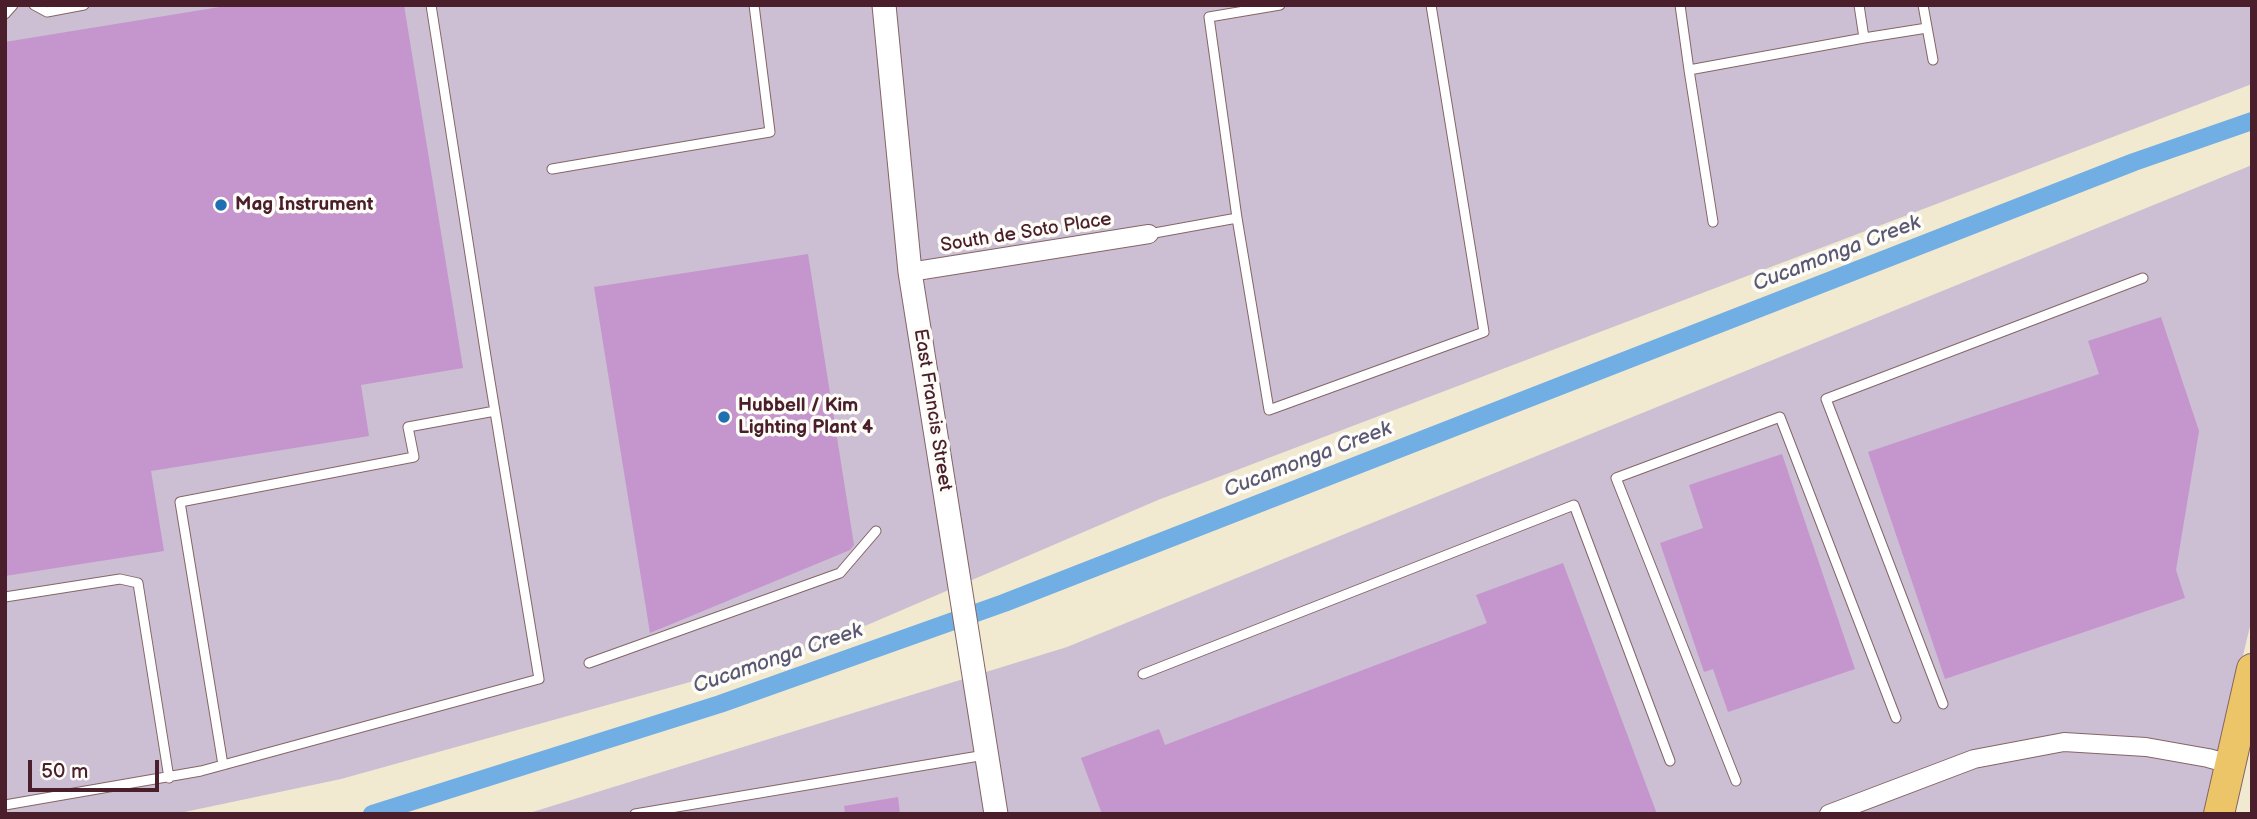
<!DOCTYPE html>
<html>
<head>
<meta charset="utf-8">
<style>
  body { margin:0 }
  #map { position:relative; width:2257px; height:819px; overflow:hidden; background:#f1ead1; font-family:"Balsamiq Sans",sans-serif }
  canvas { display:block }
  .frame { position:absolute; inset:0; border:7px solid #4a1f2b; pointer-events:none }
  .scale { position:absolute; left:28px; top:760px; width:131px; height:32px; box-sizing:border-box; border:4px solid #4a1f2b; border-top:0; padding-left:9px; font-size:21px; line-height:24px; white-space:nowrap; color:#4a1f2b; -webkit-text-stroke:5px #fdfcf7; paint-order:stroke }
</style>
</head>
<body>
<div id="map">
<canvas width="2257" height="819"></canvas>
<div class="frame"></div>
<div class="scale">50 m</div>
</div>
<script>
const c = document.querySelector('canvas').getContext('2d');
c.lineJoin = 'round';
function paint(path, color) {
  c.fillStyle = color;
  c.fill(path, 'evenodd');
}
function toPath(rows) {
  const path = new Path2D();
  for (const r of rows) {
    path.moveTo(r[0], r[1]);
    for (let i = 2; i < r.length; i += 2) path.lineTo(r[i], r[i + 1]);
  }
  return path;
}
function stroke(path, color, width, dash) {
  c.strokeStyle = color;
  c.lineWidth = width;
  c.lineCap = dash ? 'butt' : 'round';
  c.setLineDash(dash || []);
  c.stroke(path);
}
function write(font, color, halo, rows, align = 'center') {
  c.font = font + ' "Balsamiq Sans",sans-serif';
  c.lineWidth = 7;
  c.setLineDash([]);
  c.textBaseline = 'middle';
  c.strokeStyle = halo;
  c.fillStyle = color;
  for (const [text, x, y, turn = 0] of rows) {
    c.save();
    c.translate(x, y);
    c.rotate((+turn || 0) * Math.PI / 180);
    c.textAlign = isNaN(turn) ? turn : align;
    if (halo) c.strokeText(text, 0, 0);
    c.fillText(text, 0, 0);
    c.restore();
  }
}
paint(toPath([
  [5,5,2252,5,2252,84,1158,500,816,647,341,779,175,814,5,814],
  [2252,165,2252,618,2205,814,526,814,1067,647]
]), '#ccbed3');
stroke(toPath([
  [372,814,720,704,1004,603,2134,162,2252,121]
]), '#71aee3', 18);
paint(toPath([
  [232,5,404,5,463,368,361,385,369,436,151,471,164,551,5,576,5,42],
  [808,254,854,545,850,550,650,633,594,287],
  [2161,317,2199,431,2176,570,2185,598,1945,679,1868,452,2099,374,2088,341],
  [1782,454,1855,669,1728,712,1713,669,1704,672,1660,543,1703,528,1689,485],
  [1563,563,1657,814,1102,814,1081,758,1159,729,1165,745,1487,623,1476,595],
  [898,797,900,814,845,814,844,806]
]), '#c595ce');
const service = toPath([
  [34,5,47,12,84,5],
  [1280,5,1209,17,1237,218,1269,410,1484,332,1431,5],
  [1680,5,1689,70],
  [1859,5,1864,38,1927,28],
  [1923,5,1933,60],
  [5,14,13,5],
  [552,169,770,132,754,5],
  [1713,222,1689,70,1864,38],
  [1149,234,1237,218],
  [5,597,120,579,138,583,169,778],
  [589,663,840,573,876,531],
  [1143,674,1574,505,1670,761],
  [1943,704,1826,399,2143,278],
  [223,765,180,502,414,457,408,427,495,411],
  [1736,781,1616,478,1780,417,1896,718],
  [5,805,201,771,539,679,487,363,431,5],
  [635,814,985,755]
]);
const minor = toPath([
  [910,272,1149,234],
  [1829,814,1974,759,2064,742,2146,747,2208,758,2230,764]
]);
const tertiary = toPath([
  [884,5,910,272,996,814]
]);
const primary = toPath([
  [2219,814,2252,669]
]);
stroke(service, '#846665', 11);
stroke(minor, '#846665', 20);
stroke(tertiary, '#846665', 25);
stroke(primary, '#846665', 32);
stroke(service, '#fff', 9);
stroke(minor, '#fff', 18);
stroke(tertiary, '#fff', 23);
stroke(primary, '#edc569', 30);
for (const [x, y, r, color] of [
  [221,205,7,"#1f6fb2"],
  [724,417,7,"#1f6fb2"]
]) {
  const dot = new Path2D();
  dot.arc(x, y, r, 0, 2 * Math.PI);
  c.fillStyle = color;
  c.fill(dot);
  stroke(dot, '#fdfcf7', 2.5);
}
write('bold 19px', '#4a1f2b', '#fdfcf7', [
  ["Mag Instrument",235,205],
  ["Hubbell / Kim",738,406],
  ["Lighting Plant 4",738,428]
], 'left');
write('19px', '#4a1f2b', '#fdfcf7', [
  ["South de Soto Place",1026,233,-9],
  ["East Francis Street",932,410,81]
]);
write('italic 21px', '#5a5875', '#fdfcf7', [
  ["Cucamonga Creek",1837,254,-21],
  ["Cucamonga Creek",1308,460,-21],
  ["Cucamonga Creek",778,659,-19]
]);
</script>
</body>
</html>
